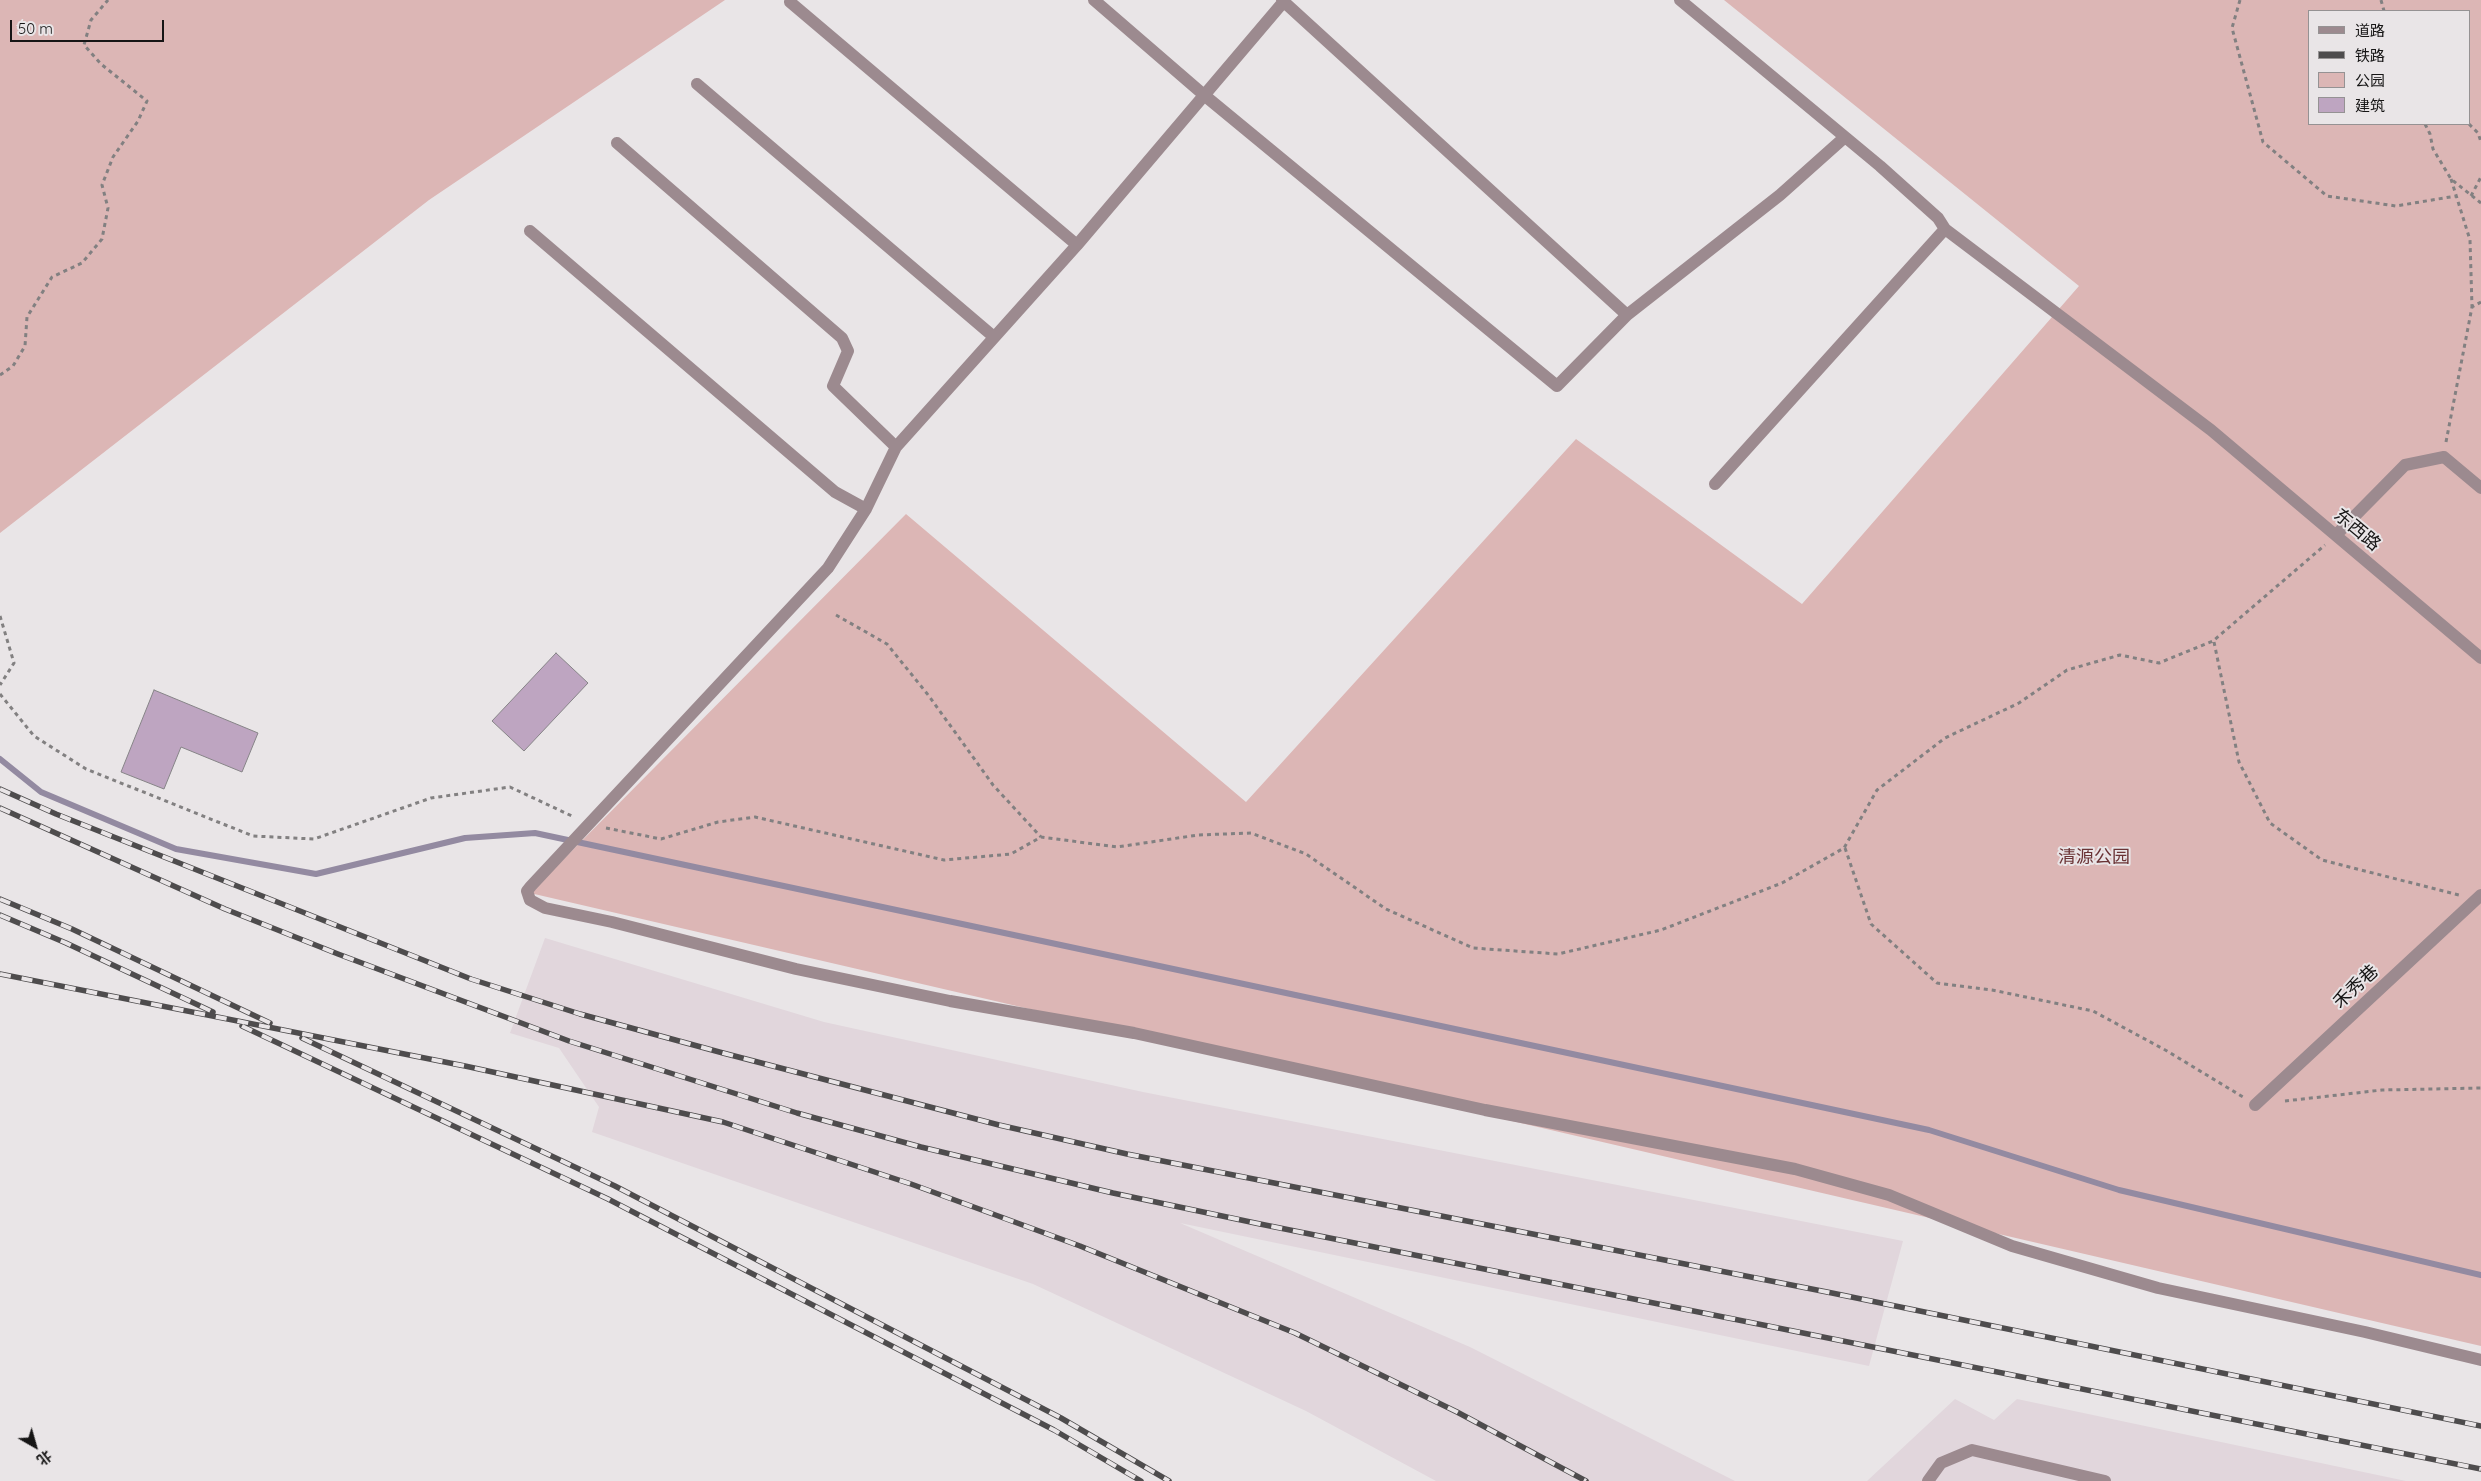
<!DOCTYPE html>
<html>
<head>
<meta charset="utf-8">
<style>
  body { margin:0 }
  #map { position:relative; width:2481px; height:1481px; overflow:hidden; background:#e9e5e7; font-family:Quicksand,"Noto Sans SC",sans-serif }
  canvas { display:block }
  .legend { position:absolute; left:2308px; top:10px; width:162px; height:115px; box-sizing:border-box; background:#e9e5e7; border:1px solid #959293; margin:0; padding:6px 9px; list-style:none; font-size:15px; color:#161515 }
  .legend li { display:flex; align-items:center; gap:10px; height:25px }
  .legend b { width:25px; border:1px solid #959293 }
  .north { position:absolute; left:10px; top:1421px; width:50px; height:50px; -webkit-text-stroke:4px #e9e5e7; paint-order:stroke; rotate:142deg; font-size:14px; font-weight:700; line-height:20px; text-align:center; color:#161515 }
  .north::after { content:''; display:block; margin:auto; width:18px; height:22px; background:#161515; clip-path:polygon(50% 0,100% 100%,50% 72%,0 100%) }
  .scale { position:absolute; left:10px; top:20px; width:154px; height:22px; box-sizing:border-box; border:2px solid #161515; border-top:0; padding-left:6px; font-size:15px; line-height:18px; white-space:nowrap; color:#161515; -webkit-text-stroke:4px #e9e5e7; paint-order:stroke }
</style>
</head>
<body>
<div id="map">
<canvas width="2481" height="1481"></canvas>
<ul class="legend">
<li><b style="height:6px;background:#9c8a8f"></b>道路</li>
<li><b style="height:6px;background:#4e4c4d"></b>铁路</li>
<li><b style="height:14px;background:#dcb6b5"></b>公园</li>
<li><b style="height:14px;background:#bea5c1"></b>建筑</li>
</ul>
<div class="north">北</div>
<div class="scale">50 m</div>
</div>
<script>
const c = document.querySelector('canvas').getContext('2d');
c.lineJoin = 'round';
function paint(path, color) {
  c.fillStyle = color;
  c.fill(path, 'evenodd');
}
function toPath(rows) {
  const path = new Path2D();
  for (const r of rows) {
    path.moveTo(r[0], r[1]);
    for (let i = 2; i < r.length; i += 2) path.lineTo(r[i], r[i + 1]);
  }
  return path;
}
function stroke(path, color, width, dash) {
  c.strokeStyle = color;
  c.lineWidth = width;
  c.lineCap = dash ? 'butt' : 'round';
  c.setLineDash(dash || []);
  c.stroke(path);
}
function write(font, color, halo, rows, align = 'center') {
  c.font = font + ' Quicksand,"Noto Sans SC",sans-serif';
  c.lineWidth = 4;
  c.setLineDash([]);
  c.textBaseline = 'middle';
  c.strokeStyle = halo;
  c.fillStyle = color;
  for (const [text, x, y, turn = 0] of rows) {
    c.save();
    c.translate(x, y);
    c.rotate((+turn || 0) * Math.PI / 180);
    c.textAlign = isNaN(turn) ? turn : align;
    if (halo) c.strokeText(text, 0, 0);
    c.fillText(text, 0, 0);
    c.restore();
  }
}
paint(toPath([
  [545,938,824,1022,1143,1092,1903,1241,1869,1366,1180,1223,1470,1347,1735,1481,1436,1481,1306,1411,1033,1284,592,1132,599,1107,559,1048,510,1033],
  [1955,1399,1994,1420,2017,1399,2406,1481,1867,1481]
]), '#e1d6dc');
paint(toPath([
  [0,0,725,0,429,200,0,533],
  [1724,0,2481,0,2481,1346,530,893,906,514,1246,802,1576,439,1802,604,2079,286],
  [2310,11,2470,11,2470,124,2310,124]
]), '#dcb6b5');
stroke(toPath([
  [0,759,41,792,176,849,316,874,465,838,535,833,1929,1130,2119,1190,2481,1275]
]), '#938aa1', 6);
const building = toPath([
  [556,653,588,683,524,751,492,721,556,653],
  [154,690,258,733,242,772,181,747,164,789,121,772,154,690]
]);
paint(building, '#bea5c1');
stroke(building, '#868487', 1);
stroke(toPath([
  [2240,0,2232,28,2263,142,2327,196,2396,206,2456,196],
  [2381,0,2384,11],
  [2425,124,2430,134,2433,149,2451,179,2481,203],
  [2469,124,2478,133,2481,142],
  [2451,179,2470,240,2472,307],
  [2471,196,2481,177],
  [0,375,13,366,25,346,27,317,52,277,82,263,102,239,108,208,102,185,113,157,138,121,147,101,101,64,84,45,91,20,108,0],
  [2446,442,2472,307,2481,302],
  [836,615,887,644,929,696,993,785,1041,837],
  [0,616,14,663,0,685],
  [2214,642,2239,762,2270,823,2322,860,2459,895],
  [0,694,34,736,86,769,253,836,314,839,431,798,510,787,574,817],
  [606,828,661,839,718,822,755,817,944,860,1011,854,1041,837,1117,847,1198,835,1251,833,1306,854,1386,909,1473,948,1558,954,1661,930,1782,883,1844,848,1877,790,1945,738,2019,703,2067,670,2120,655,2159,663,2213,641,2325,545],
  [1845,848,1871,924,1937,983,1992,990,2093,1011,2167,1051,2243,1097],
  [2285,1101,2382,1090,2481,1088]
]), '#828081', 3, [4, 4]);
stroke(toPath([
  [1094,0,1204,95,1557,386,1627,315,1780,195,1845,137],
  [1282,0,1627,315],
  [1285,0,1077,245,896,447,866,509,828,568,531,886,527,891,530,900,545,908,612,922,796,969,950,1001,1134,1033,1485,1110,1795,1169,1889,1195,2012,1246,2158,1288,2365,1332,2481,1360],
  [1680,0,1880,166,1938,218,1945,229,2211,430,2481,658],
  [790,2,1077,245],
  [697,84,994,337],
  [617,143,842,338,848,351,833,386,896,447],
  [530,231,835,492,866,509],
  [1715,484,1945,229],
  [2336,535,2405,465,2444,457,2481,488],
  [2255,1105,2481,895],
  [1928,1481,1941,1463,1972,1450,2105,1481]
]), '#9c8a8f', 12);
const rail = toPath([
  [0,789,56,814,471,979,580,1014,723,1053,999,1125,1127,1154,1832,1293,2481,1426],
  [0,808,225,909,338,954,569,1041,797,1113,921,1147,1113,1193,1260,1224,2481,1469],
  [0,899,72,929,270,1023],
  [0,915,66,943,213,1012],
  [0,974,465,1066,723,1122,911,1184,1080,1246,1295,1333,1457,1412,1586,1481],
  [242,1026,608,1199,1054,1430,1141,1481],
  [302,1038,615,1186,1061,1418,1169,1481]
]);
stroke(rail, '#4e4c4d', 5.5);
stroke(rail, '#e9e5e7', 4, [11]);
write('18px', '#161515', '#e9e5e7', [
  ["东西路",2357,530,40],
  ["禾秀巷",2356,987,-43]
]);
write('18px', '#6a3335', '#e9e5e7', [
  ["清源公园",2094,858]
]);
</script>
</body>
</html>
